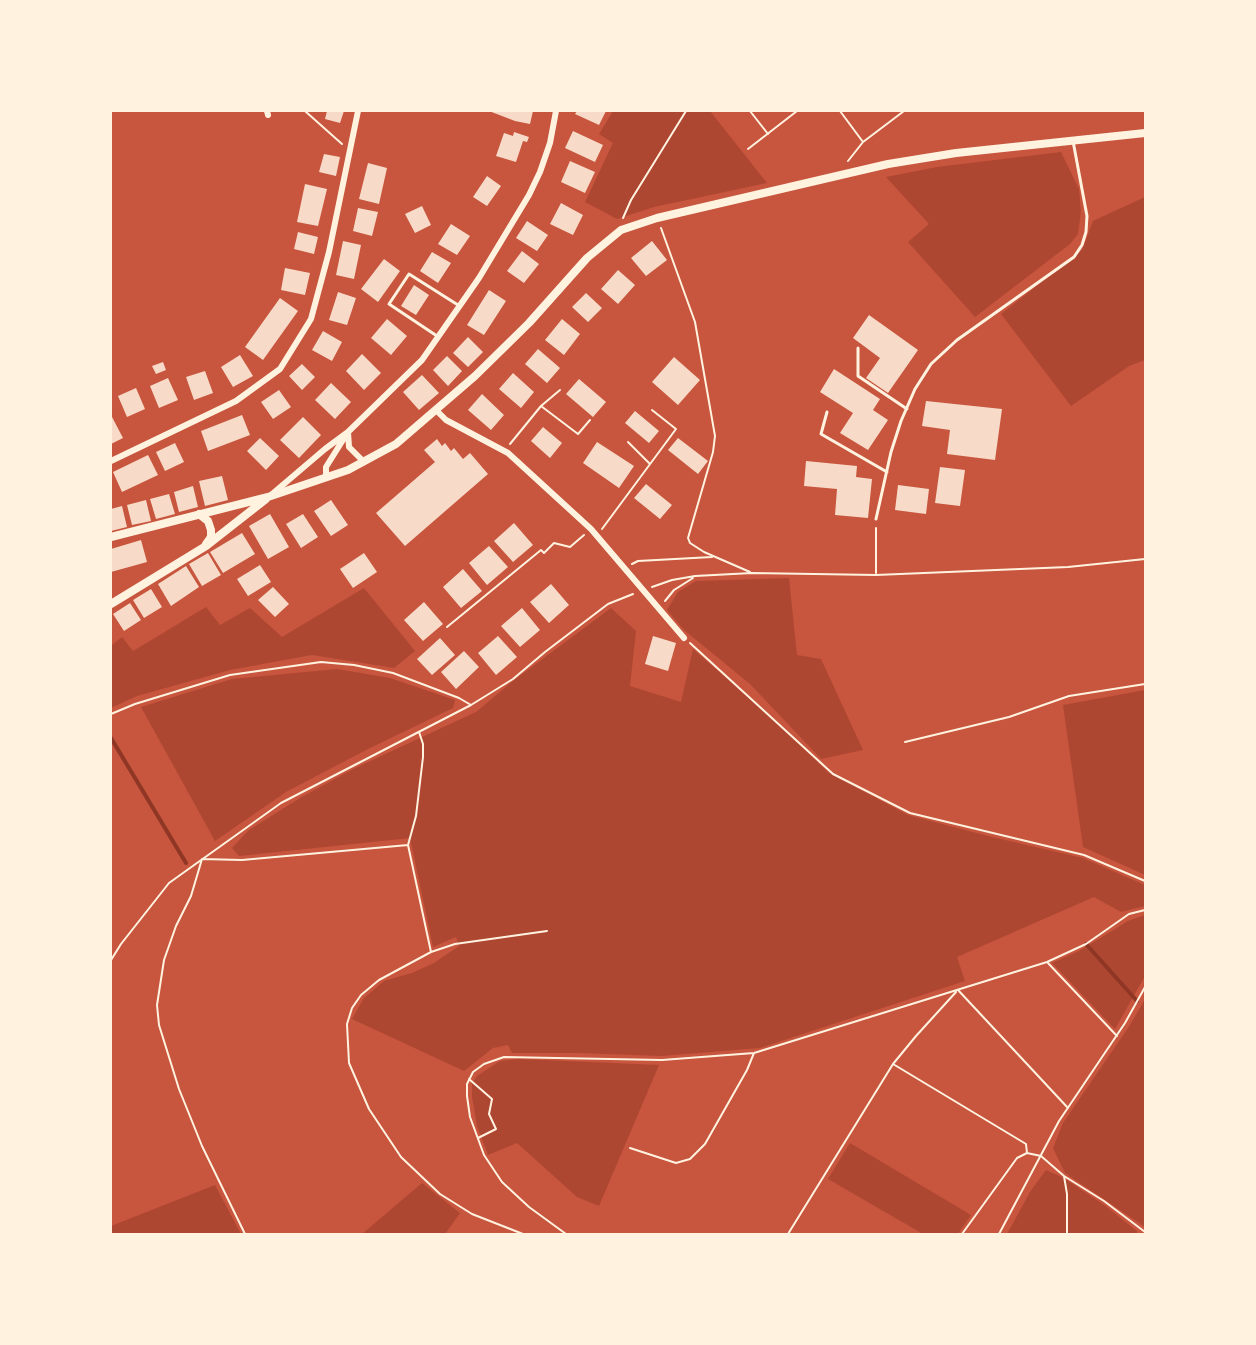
<!DOCTYPE html>
<html>
<head>
<meta charset="utf-8">
<style>
  body { margin:0 }
  #map { position:relative; width:1256px; height:1345px; overflow:hidden; background:#c8553d; font-family:Commissioner,sans-serif }
  canvas { display:block }
  .frame { position:absolute; inset:0; border:112px solid #fff3e0; pointer-events:none }
</style>
</head>
<body>
<div id="map">
<canvas width="1256" height="1345"></canvas>
<div class="frame"></div>
</div>
<script>
const c = document.querySelector('canvas').getContext('2d');
c.lineJoin = 'round';
function paint(path, color) {
  c.fillStyle = color;
  c.fill(path, 'evenodd');
}
function toPath(rows) {
  const path = new Path2D();
  for (const r of rows) {
    path.moveTo(r[0], r[1]);
    for (let i = 2; i < r.length; i += 2) path.lineTo(r[i], r[i + 1]);
  }
  return path;
}
function stroke(path, color, width, dash) {
  c.strokeStyle = color;
  c.lineWidth = width;
  c.lineCap = dash ? 'butt' : 'round';
  c.setLineDash(dash || []);
  c.stroke(path);
}
paint(toPath([
  [613,111,710,111,767,183,654,207,617,219,585,202,613,143,599,134],
  [1061,152,1079,189,1081,211,1078,234,1070,244,975,317,908,242,929,224,886,177,937,167],
  [1145,197,1145,360,1129,366,1071,406,1001,314,1082,250,1093,221],
  [789,578,797,655,821,659,863,750,821,759,750,684,684,630,667,610,678,592,696,581],
  [364,588,415,651,394,668,312,655,230,670,137,696,111,708,111,646,122,637,133,651,206,607,220,625,250,608,282,637],
  [611,608,636,631,630,686,681,702,693,649,773,719,829,773,908,815,988,836,1083,858,1145,885,1145,906,1121,912,1094,897,957,957,965,981,760,1048,661,1056,578,1053,512,1053,508,1045,493,1048,464,1071,352,1019,364,998,384,981,412,973,434,963,459,946,456,937,433,947,410,838,239,856,232,848,249,830,300,798,353,769,476,712,513,681],
  [337,669,390,678,455,700,453,708,368,749,286,792,215,841,141,707,232,679],
  [1145,690,1145,875,1083,847,1063,705],
  [1145,915,1145,976,1115,1029,1052,963,1079,951,1128,921],
  [1145,999,1145,1227,1065,1173,1053,1148,1063,1123,1130,1025],
  [519,1059,659,1065,599,1206,577,1197,517,1143,488,1155,477,1126,472,1097,472,1084,477,1076,500,1061],
  [850,1143,971,1215,958,1234,923,1234,828,1179],
  [1046,1170,1062,1177,1103,1204,1137,1231,1137,1234,1007,1234,1030,1192],
  [422,1183,460,1213,445,1234,362,1234],
  [215,1185,241,1234,111,1234,111,1226]
]), '#ae4732');
stroke(toPath([
  [111,738,186,863],
  [1086,944,1137,1001]
]), '#8f3625', 4);
paint(toPath([
  [327,111,344,111,340,123,325,119],
  [489,111,533,111,530,124,515,121],
  [577,111,606,111,599,125,575,114],
  [573,131,603,145,595,162,565,148],
  [514,132,529,137,527,142,523,141,516,162,496,156,504,133,513,136],
  [324,154,340,157,336,176,319,172],
  [570,161,595,172,585,193,561,182],
  [368,163,387,168,379,204,359,199],
  [487,176,501,186,487,206,473,197],
  [305,184,327,189,318,226,297,222],
  [561,203,583,215,573,235,550,224],
  [422,206,431,225,415,233,405,214],
  [358,208,378,212,372,236,353,231],
  [527,221,548,235,537,251,516,238],
  [451,224,470,236,457,255,438,244],
  [298,232,318,237,314,254,294,249],
  [343,241,361,245,354,279,336,275],
  [652,241,667,260,646,276,631,258],
  [522,251,539,264,524,283,507,271],
  [432,252,451,263,438,283,420,271],
  [384,259,400,271,378,302,361,289],
  [285,268,310,273,305,295,281,290],
  [618,270,635,285,618,304,601,289],
  [414,285,429,295,416,315,401,306],
  [489,290,506,301,484,335,467,325],
  [338,292,356,298,347,325,329,320],
  [586,293,602,308,588,322,572,307],
  [280,298,298,311,263,360,245,347],
  [869,315,918,350,888,393,866,378,880,358,853,338],
  [387,319,407,336,391,355,371,338],
  [562,319,580,334,564,355,545,340],
  [323,331,342,342,332,361,312,350],
  [468,337,483,352,468,367,453,353],
  [538,349,560,368,547,383,525,364],
  [362,354,381,373,364,390,346,371],
  [240,355,253,376,233,387,221,367],
  [447,356,462,371,448,386,433,370],
  [674,357,700,380,678,405,652,382],
  [163,362,166,370,156,374,152,366],
  [302,364,315,377,302,390,289,376],
  [834,369,880,399,873,410,888,420,868,450,840,433,853,413,820,392],
  [205,371,213,393,194,400,186,377],
  [513,373,534,392,521,408,499,389],
  [422,375,439,393,419,410,403,392],
  [168,378,178,400,159,408,150,386],
  [579,379,606,402,593,417,566,394],
  [331,383,351,402,335,419,315,400],
  [136,388,145,409,127,417,118,396],
  [279,390,291,407,273,419,261,402],
  [482,394,504,415,491,430,468,410],
  [926,401,1002,409,995,460,947,454,950,430,922,426],
  [635,411,659,431,649,443,625,423],
  [111,415,123,438,111,444],
  [242,415,250,435,208,451,201,431],
  [303,417,321,435,299,458,280,440],
  [543,427,562,443,550,458,531,441],
  [260,438,279,456,266,470,247,451],
  [678,438,708,461,698,474,668,450],
  [437,439,442,446,445,443,451,451,454,448,463,459,470,453,488,474,405,546,376,513,435,462,424,450],
  [597,442,634,466,619,488,583,463],
  [175,443,184,462,165,471,156,452],
  [148,455,158,475,122,492,113,472],
  [806,461,857,466,856,477,872,479,868,518,835,515,837,489,804,486],
  [940,467,965,470,960,506,935,503],
  [222,476,228,500,205,506,199,481],
  [646,484,672,505,660,519,634,498],
  [898,485,929,489,926,514,895,510],
  [193,486,198,507,179,512,174,492],
  [169,494,175,514,156,519,150,499],
  [146,500,151,521,132,525,127,505],
  [331,500,348,525,331,536,314,511],
  [122,506,127,527,111,531,111,509],
  [270,514,289,547,268,559,249,526],
  [303,514,318,537,301,548,286,524],
  [514,523,533,545,513,562,494,541],
  [242,533,255,554,223,573,210,552],
  [141,540,147,562,111,572,111,549],
  [489,546,508,567,487,585,469,563],
  [208,553,221,575,202,586,189,564],
  [364,553,377,572,353,588,340,569],
  [260,565,271,582,248,596,237,579],
  [186,566,199,587,171,606,158,584],
  [463,569,482,591,461,608,443,587],
  [551,584,569,605,549,623,530,602],
  [273,587,289,604,275,617,258,600],
  [151,589,162,607,144,618,133,600],
  [424,602,443,624,423,641,404,620],
  [130,603,141,620,124,631,113,614],
  [522,608,540,630,520,647,501,626],
  [498,636,517,657,496,675,478,653],
  [653,636,676,643,668,671,645,664],
  [440,638,455,655,432,675,417,659],
  [464,651,479,667,456,689,441,672]
]), '#f7dbc8');
stroke(toPath([
  [305,111,342,144],
  [750,111,768,134],
  [840,111,863,142],
  [748,149,797,111],
  [848,161,863,142,904,111],
  [623,218,631,200,686,111],
  [661,228,695,322,715,436,713,452,688,538,690,543,704,552,750,572],
  [541,406,560,390],
  [628,442,650,464],
  [510,444,541,406,578,434,590,420],
  [876,528,876,573],
  [602,529,676,429,652,410],
  [632,564,638,561,712,557],
  [652,587,672,580,695,576,752,573,876,575,1068,567,1145,559],
  [665,601,674,590,693,578],
  [447,627,541,550,544,553,554,543,570,547,584,535],
  [690,643,833,774,910,813,1084,855,1145,881],
  [111,714,135,704,230,675,321,662,354,665,393,673,459,698,471,705],
  [419,732,423,744,423,757,416,816,408,845,431,952],
  [905,742,1009,717,1069,696,1145,684],
  [202,859,191,896,176,926,164,960,157,1005,159,1025,179,1089,202,1146,245,1234],
  [202,859,242,860,408,845],
  [111,960,121,944,169,883,281,803,471,705,513,679,545,652,608,604,633,594],
  [1047,962,1117,1036],
  [958,990,1068,1108],
  [893,1064,1026,1144,1027,1153],
  [469,1079,492,1099,489,1114,496,1129,478,1138],
  [630,1148,676,1163,690,1159,705,1144,747,1070,754,1053],
  [1064,1176,1067,1194,1067,1234],
  [523,1234,472,1214,440,1194,401,1157,369,1109,349,1063,347,1024,352,1008,361,995,379,980,431,952,455,944,547,931],
  [566,1234,529,1207,502,1182,484,1155,470,1117,467,1096,467,1084,473,1072,484,1064,504,1057,662,1060,754,1053,1047,962,1086,944,1129,914,1145,910],
  [788,1234,893,1064,916,1036,956,992],
  [962,1234,1017,1158,1027,1153,1041,1156,1064,1176,1104,1201,1145,1232],
  [999,1234,1059,1121,1125,1023,1145,987]
]), '#fff3e0', 2);
stroke(toPath([
  [437,336,389,304,409,274,458,305],
  [858,348,858,376,907,409],
  [827,412,821,434,887,472],
  [876,519,891,452,901,421,915,389,931,364,957,340,1074,257,1082,245,1086,232,1087,216,1073,141]
]), '#fff3e0', 3);
stroke(toPath([
  [267,111,268,115],
  [437,411,446,420,508,453,591,529,684,638],
  [348,432,349,447,364,462],
  [111,461,236,401,280,369,311,319,329,252,358,111],
  [326,478,326,467,346,435],
  [271,495,325,449,348,432,422,360,479,278,529,195,540,172,550,143,556,111]
]), '#fff3e0', 6);
stroke(toPath([
  [199,514,208,521,211,530,211,537,206,544],
  [111,537,268,497,348,470,396,444,475,376,529,323,587,258,621,230,657,218,888,164,956,153,1145,133],
  [111,604,206,546,266,499]
]), '#fff3e0', 8);
</script>
</body>
</html>
